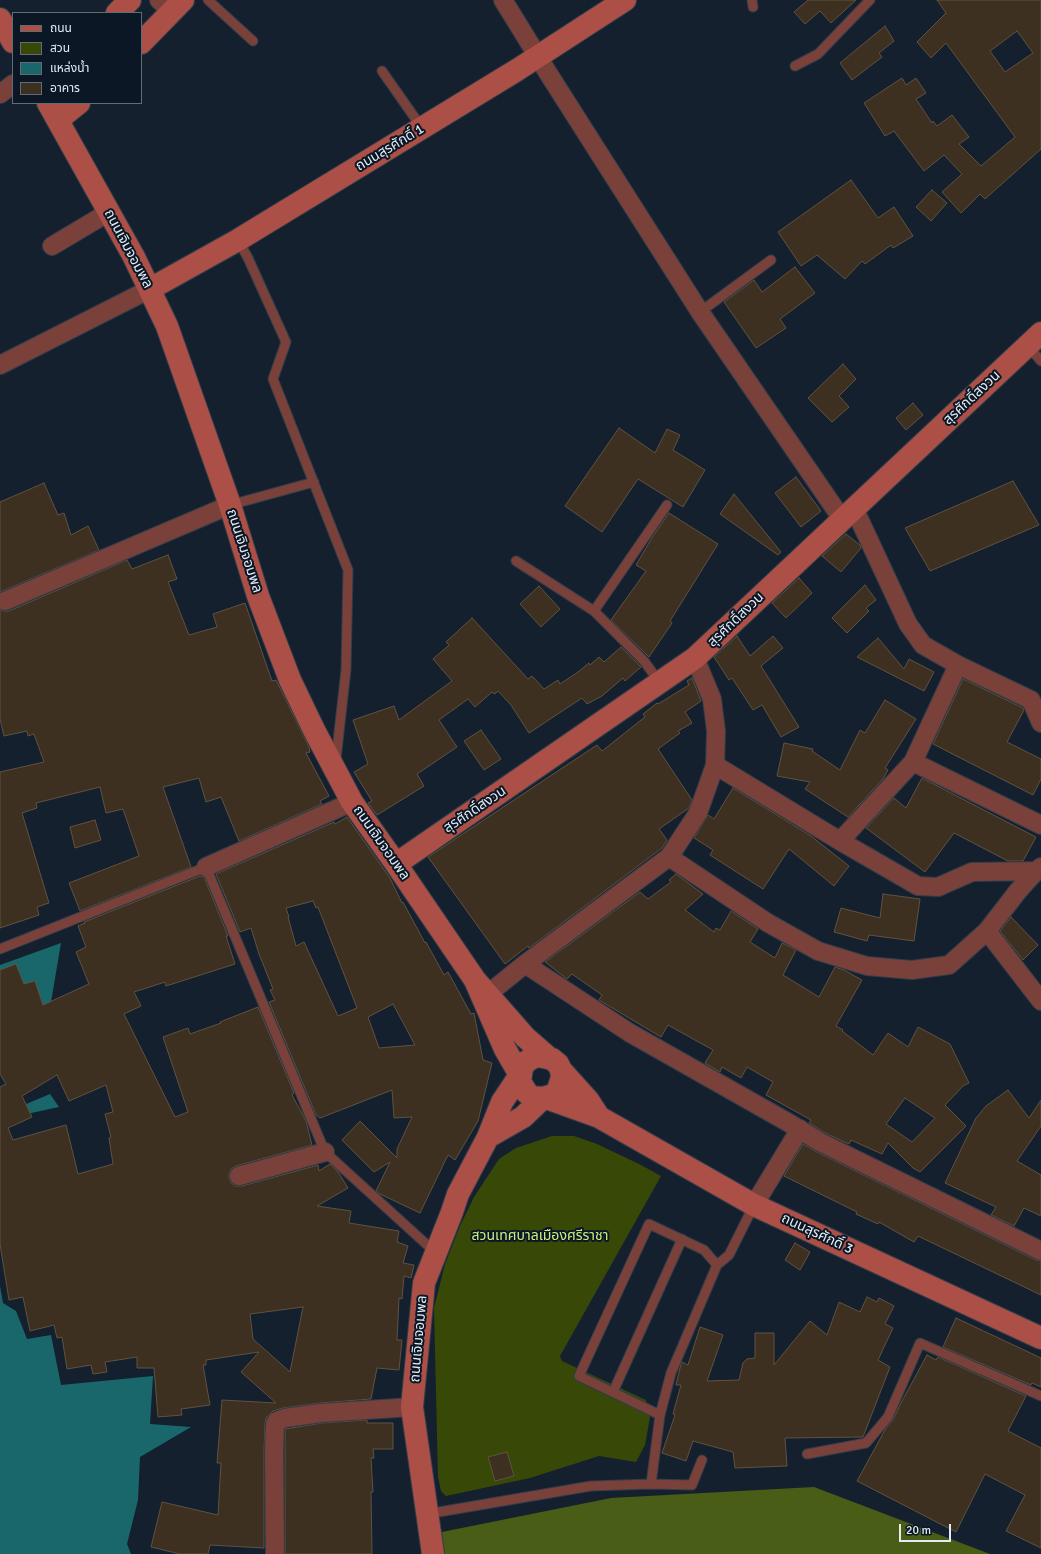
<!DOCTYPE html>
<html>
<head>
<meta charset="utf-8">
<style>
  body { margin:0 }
  #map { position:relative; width:1041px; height:1554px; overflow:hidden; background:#14202e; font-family:Signika,"Noto Sans Thai",sans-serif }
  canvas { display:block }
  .legend { position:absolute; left:12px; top:12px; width:130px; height:92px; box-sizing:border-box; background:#0b1724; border:1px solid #616c78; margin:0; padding:5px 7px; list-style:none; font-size:12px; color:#e3ecf6 }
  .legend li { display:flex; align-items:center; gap:8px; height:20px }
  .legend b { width:20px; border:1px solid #616c78 }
  .scale { position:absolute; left:899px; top:1524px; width:52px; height:18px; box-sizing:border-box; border:2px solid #e3ecf6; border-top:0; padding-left:5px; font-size:12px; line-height:14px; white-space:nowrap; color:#e3ecf6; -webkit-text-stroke:3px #0b1724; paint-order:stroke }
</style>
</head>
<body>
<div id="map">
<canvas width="1041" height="1554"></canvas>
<ul class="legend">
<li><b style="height:5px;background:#ac5047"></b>ถนน</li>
<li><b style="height:11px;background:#384907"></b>สวน</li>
<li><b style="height:11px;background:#19676b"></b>แหล่งน้ำ</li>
<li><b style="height:11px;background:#3d3020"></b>อาคาร</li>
</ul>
<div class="scale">20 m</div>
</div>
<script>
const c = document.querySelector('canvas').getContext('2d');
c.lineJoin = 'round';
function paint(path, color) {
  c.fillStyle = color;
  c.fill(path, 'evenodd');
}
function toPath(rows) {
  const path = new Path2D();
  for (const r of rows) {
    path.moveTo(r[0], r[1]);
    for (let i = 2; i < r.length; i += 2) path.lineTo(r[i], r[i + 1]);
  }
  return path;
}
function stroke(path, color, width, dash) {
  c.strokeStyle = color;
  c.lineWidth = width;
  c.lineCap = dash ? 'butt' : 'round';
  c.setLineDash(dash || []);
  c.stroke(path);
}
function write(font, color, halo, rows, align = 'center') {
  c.font = font + ' Signika,"Noto Sans Thai",sans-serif';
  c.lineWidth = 4;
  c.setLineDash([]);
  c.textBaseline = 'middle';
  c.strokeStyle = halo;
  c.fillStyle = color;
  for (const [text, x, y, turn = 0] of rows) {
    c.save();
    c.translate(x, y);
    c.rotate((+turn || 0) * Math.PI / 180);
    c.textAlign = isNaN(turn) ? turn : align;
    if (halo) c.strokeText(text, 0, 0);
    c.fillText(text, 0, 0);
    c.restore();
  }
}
paint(toPath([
  [552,1136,574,1136,597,1144,641,1165,661,1176,560,1356,562,1361,646,1400,650,1417,645,1445,636,1462,599,1456,530,1478,446,1496,441,1491,438,1477,434,1308,445,1264,460,1226,474,1197,499,1159,516,1148]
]), '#384907');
paint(toPath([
  [814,1487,990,1554,441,1554,437,1533,611,1498]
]), '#495d17');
paint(toPath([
  [61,943,50,1008,0,1028,0,965],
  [50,1094,59,1107,22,1115,0,1115],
  [0,1286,3,1303,16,1311,27,1339,51,1335,61,1385,153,1376,150,1424,191,1427,140,1457,138,1500,127,1544,131,1554,0,1554]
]), '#19676b');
const building = toPath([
  [808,0,856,0,831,23,820,11,805,24,794,12,808,0],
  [937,0,1041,0,1041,149,985,199,980,194,961,213,942,192,962,174,944,155,924,171,894,131,885,136,864,103,902,78,906,85,916,78,926,93,916,99,932,123,933,121,937,126,952,115,969,137,959,144,981,166,1015,137,946,43,931,58,917,42,946,13,937,0],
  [1017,31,1033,53,1005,72,990,51,1017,31],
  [885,26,894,41,879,53,882,57,852,80,840,63,885,26],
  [851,180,878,218,894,207,913,236,893,248,891,245,865,264,862,261,845,279,817,255,801,266,778,232,851,180],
  [932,190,947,203,931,221,916,207,932,190],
  [795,267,815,293,780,319,786,328,756,348,724,302,754,280,762,292,795,267],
  [843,364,856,379,839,396,849,407,832,422,808,398,843,364],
  [913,403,923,415,906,430,896,418,913,403],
  [619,428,655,453,667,429,680,435,673,450,705,470,683,507,638,479,602,532,565,506,619,428],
  [796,477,821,511,801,527,775,493,796,477],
  [1013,481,1039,525,930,571,905,528,1013,481],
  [44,483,58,515,64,513,71,535,88,526,99,550,0,592,0,502,44,483],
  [734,494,781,552,778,555,720,514,734,494],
  [669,513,718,544,670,621,672,623,649,657,611,620,646,571,636,565,653,536,669,513],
  [846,534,860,545,861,548,841,572,822,556,846,534],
  [168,555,177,579,168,582,189,635,217,627,213,614,245,603,272,681,276,680,309,747,310,752,306,753,329,796,320,801,322,804,239,841,221,797,206,802,199,778,163,787,191,867,80,911,69,883,139,856,123,809,106,813,100,787,36,803,37,808,22,813,49,903,37,907,39,915,0,928,0,772,44,762,34,734,28,736,27,731,4,736,0,719,0,610,4,611,9,611,127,560,132,569,168,555],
  [799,578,812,593,786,618,772,603,799,578],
  [865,585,876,600,866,608,869,611,847,633,832,618,865,585],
  [539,586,560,609,541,627,520,604,539,586],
  [472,618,528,679,532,676,544,689,558,680,560,684,578,672,589,663,590,665,599,657,604,662,621,647,641,667,625,681,623,678,602,696,587,704,582,698,529,733,511,705,498,691,495,694,492,692,475,707,468,699,439,720,457,747,417,774,424,786,377,815,368,803,372,801,354,772,368,764,353,720,394,706,399,720,452,681,433,659,449,645,446,642,472,618],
  [737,636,750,656,773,636,783,648,761,666,799,727,781,737,762,705,753,710,732,678,729,680,714,657,737,636],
  [878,638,904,669,909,659,934,672,924,691,857,657,878,638],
  [692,678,701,701,685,712,692,723,678,731,680,733,658,749,692,800,689,808,659,829,667,840,662,848,529,948,528,946,505,964,428,857,597,745,602,751,645,717,643,714,657,703,658,704,689,685,687,681,692,678],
  [963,679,1023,708,1024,710,1007,742,1041,759,1041,779,1033,795,933,744,963,679],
  [885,700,916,719,885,768,888,770,883,779,848,817,805,789,810,782,777,776,784,743,813,749,812,751,840,770,860,730,865,733,885,700],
  [481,730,501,759,484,770,464,741,481,730],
  [922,778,1036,837,1023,861,1008,861,954,833,925,872,866,828,894,798,906,808,922,778],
  [733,788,811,836,849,866,834,886,789,849,763,889,710,855,713,850,694,838,708,815,714,819,733,788],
  [347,817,390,878,402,903,403,902,425,943,426,942,444,975,448,972,471,1014,474,1013,483,1060,492,1063,478,1121,455,1160,448,1155,420,1213,380,1194,376,1191,390,1162,374,1172,342,1140,360,1121,397,1158,397,1149,412,1117,394,1118,392,1090,320,1118,316,1115,269,1002,275,1000,270,990,273,989,259,954,251,928,240,932,216,874,334,822,335,824,347,817],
  [313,901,316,908,318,907,357,1008,338,1016,304,942,296,946,288,917,289,917,286,908,313,901],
  [393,1004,415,1045,379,1048,368,1017,393,1004],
  [95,820,101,840,75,848,70,827,95,820],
  [676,874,703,894,685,910,714,932,716,928,720,930,731,911,758,929,750,942,775,958,782,943,796,950,783,975,819,997,835,967,844,970,862,980,836,1026,843,1030,842,1031,873,1055,888,1033,908,1047,918,1027,950,1044,969,1083,963,1086,945,1105,966,1126,920,1172,913,1168,888,1143,882,1154,851,1140,849,1144,825,1133,809,1123,811,1120,766,1095,773,1082,747,1067,741,1078,722,1067,720,1072,705,1063,713,1050,668,1025,661,1037,599,1000,602,995,572,974,567,979,545,962,640,892,648,899,671,882,669,880,676,874],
  [905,1098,935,1118,912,1142,886,1124,905,1098],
  [200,876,204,877,228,936,226,936,235,964,166,986,165,982,134,992,141,1006,124,1014,175,1117,188,1112,163,1037,188,1028,190,1034,221,1023,220,1022,258,1007,294,1093,292,1095,306,1121,312,1145,236,1166,231,1169,229,1174,229,1178,231,1183,236,1186,242,1186,318,1165,319,1171,330,1164,338,1172,348,1188,317,1206,351,1211,349,1223,399,1231,397,1242,408,1246,403,1263,414,1265,411,1278,404,1276,402,1299,399,1298,397,1340,402,1340,399,1370,377,1368,371,1399,320,1403,283,1408,273,1411,266,1418,265,1424,264,1450,264,1548,210,1545,208,1554,180,1554,151,1547,162,1502,218,1515,221,1463,217,1463,222,1400,276,1403,241,1372,259,1352,206,1360,206,1365,203,1365,210,1405,181,1409,182,1415,158,1417,154,1368,137,1368,137,1357,105,1362,107,1372,93,1374,91,1365,67,1369,62,1337,57,1338,54,1325,30,1331,23,1297,9,1300,0,1244,0,1087,6,1084,0,1074,0,970,16,964,24,984,35,981,43,1005,89,984,76,952,86,947,78,926,85,923,84,922,200,876],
  [57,1075,69,1101,106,1085,113,1112,105,1114,111,1137,109,1138,113,1164,78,1174,66,1125,13,1140,8,1128,32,1117,22,1096,57,1075],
  [303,1307,290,1372,253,1339,250,1314,303,1307],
  [883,894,920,899,914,941,869,935,867,941,834,932,841,908,880,918,883,894],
  [1011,917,1038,945,1023,960,1000,931,1011,917],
  [1008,1090,1029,1118,1041,1100,1041,1126,1017,1161,1041,1175,1041,1216,1024,1208,1014,1226,991,1215,996,1207,945,1183,976,1118,986,1106,1008,1090],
  [803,1144,815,1151,1036,1260,1041,1261,1041,1295,918,1236,914,1242,879,1222,878,1224,856,1214,857,1212,784,1176,803,1144],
  [795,1243,810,1252,800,1270,785,1260,795,1243],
  [867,1297,877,1302,879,1298,894,1306,885,1324,893,1328,878,1360,890,1367,863,1437,785,1438,787,1466,735,1468,733,1452,693,1441,686,1461,662,1453,675,1415,673,1414,681,1385,676,1385,681,1364,682,1362,688,1365,700,1327,723,1335,707,1381,739,1380,743,1363,747,1359,755,1358,755,1333,774,1333,774,1365,810,1321,827,1335,839,1302,860,1312,867,1297],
  [956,1318,1041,1358,1041,1387,1032,1383,1031,1385,943,1347,956,1318],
  [927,1355,936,1360,938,1357,1026,1396,1008,1431,1041,1448,1041,1548,1006,1531,1025,1495,985,1474,956,1532,857,1481,886,1428,893,1420,902,1401,927,1355],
  [367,1420,367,1423,393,1423,393,1449,373,1449,374,1458,371,1458,373,1492,371,1492,372,1554,285,1554,285,1429,322,1423,367,1420],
  [507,1452,514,1476,495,1481,488,1457,507,1452]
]);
paint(building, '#3d3020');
stroke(building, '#605241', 1);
const lane = toPath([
  [208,0,253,41],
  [752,0,753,7],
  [795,66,818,54,870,0],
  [382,71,422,128],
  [238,240,248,258,286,342,273,379,348,570,346,670,336,759],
  [700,312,771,260],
  [1028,346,1041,361],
  [230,505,314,482],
  [516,561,594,611,644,661,660,683],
  [594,611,667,505],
  [0,949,206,867,325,1152,436,1253],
  [717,1265,704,1250,649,1224,579,1376,660,1415,671,1373,717,1265,729,1255,754,1205],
  [613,1392,682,1239],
  [807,1454,866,1443,888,1417,920,1343,1041,1396],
  [651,1484,660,1415],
  [427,1514,591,1486,651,1484,692,1485,702,1460]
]);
const street = toPath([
  [159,0,172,12],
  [503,0,548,73,700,312,842,519],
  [0,94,13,84],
  [52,246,109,212],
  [0,365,150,289],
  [854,508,908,624,923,645,958,665,1031,700,1041,723],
  [5,601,230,505],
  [913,762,1041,825],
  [715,765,840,841,918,886,938,887,972,872,1036,871],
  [840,841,913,762,958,665],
  [669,857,768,923,818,951,867,966,912,970,949,965,987,931,1018,891,1036,871,1041,867],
  [206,867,352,802],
  [987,931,1041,1001],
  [525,964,630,1033,789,1123,820,1142,1041,1251],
  [488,994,525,964,669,857,698,813,715,765,716,731,712,699,695,658],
  [239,1176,325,1152],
  [754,1205,800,1129],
  [275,1554,274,1450,275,1424,277,1421,285,1418,321,1413,412,1407]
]);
const secondary = toPath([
  [117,13,130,0],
  [0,19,13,42],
  [141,43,183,0],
  [48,103,134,257,167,326,230,505,258,596,290,680,314,730,352,802,396,864,475,980],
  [58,120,79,103],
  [150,289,238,240,517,70,625,0],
  [396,864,695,658,1041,333],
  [561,1070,588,1100,599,1117],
  [546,1098,599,1117,754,1205,1041,1338],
  [488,1137,523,1117,543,1098,553,1095,558,1090,562,1077,561,1070,558,1064,552,1059,539,1056,532,1058,526,1062,522,1068,520,1082,527,1093,532,1097,543,1098],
  [433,1554,412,1407,424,1283,452,1212,458,1194,488,1137,502,1102,520,1075,505,1049,475,980,525,1037,549,1058]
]);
stroke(lane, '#313d4a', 11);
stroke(street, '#313d4a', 20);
stroke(secondary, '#313d4a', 24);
stroke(lane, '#7a403a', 9);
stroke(street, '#7a403a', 18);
stroke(secondary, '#ac5047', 22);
write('14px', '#e3ecf6', '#0b1724', [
  ["ถนนสุรศักดิ์ 1",390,148,-31],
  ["ถนนเจิมจอมพล",128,249,62],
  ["สุรศักดิ์สงวน",972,398,-43],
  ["ถนนเจิมจอมพล",244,551,72],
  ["สุรศักดิ์สงวน",736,620,-44],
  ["สุรศักดิ์สงวน",475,810,-34],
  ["ถนนเจิมจอมพล",381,843,55],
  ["ถนนสุรศักดิ์ 3",817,1234,25],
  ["ถนนเจิมจอมพล",419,1339,-85]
]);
write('14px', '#cbf07b', '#0b1724', [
  ["สวนเทศบาลเมืองศรีราชา",540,1236]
]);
</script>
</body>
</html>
